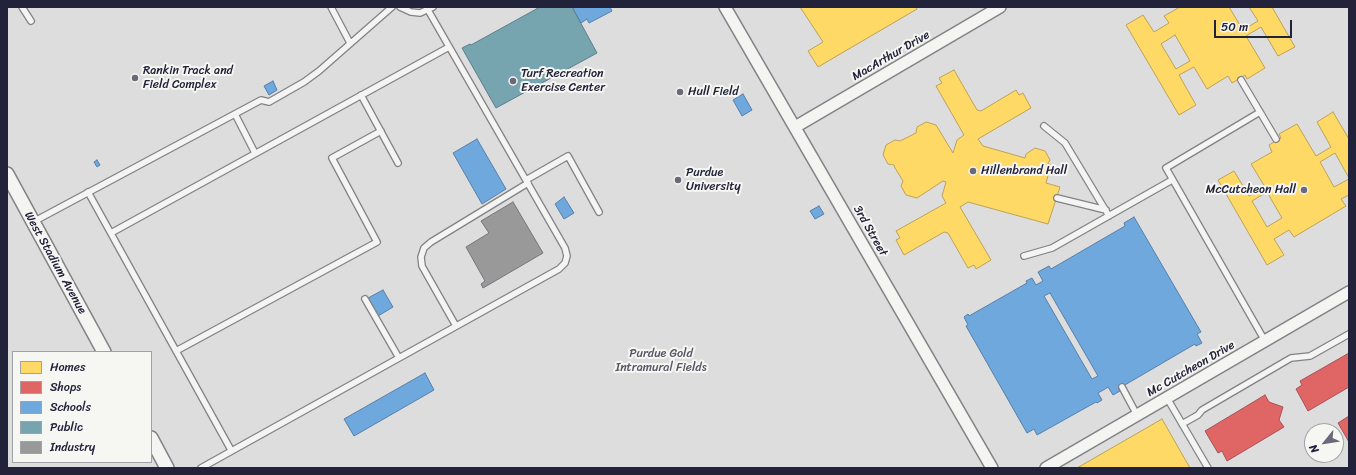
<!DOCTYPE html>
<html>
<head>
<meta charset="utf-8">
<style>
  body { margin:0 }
  #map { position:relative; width:1356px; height:475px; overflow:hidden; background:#ededec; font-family:Sriracha,sans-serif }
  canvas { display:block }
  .frame { position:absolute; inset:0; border:8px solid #22223b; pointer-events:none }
  .legend { position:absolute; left:12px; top:351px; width:140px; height:112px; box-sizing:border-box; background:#f6f6f2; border:1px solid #a1a1a9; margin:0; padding:5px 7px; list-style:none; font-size:12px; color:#22223b }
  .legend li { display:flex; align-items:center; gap:8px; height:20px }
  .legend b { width:20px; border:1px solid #a1a1a9 }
  .north { position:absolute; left:1304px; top:423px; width:40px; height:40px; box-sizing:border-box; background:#f6f6f2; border:1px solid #a1a1a9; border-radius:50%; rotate:240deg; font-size:11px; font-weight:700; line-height:16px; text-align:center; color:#22223b }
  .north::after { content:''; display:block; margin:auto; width:14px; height:18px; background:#696979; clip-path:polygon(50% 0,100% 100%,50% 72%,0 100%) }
  .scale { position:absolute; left:1214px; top:20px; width:78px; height:18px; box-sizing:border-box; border:2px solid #22223b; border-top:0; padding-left:5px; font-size:12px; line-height:14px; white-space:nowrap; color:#22223b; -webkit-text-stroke:3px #f6f6f2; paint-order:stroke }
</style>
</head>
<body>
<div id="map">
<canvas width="1356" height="475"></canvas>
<div class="frame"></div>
<ul class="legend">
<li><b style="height:11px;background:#ffd966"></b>Homes</li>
<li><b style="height:11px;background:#e06666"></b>Shops</li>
<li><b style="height:11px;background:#6fa8dc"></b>Schools</li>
<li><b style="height:11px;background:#76a5af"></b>Public</li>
<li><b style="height:11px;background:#999"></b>Industry</li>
</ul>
<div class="north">N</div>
<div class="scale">50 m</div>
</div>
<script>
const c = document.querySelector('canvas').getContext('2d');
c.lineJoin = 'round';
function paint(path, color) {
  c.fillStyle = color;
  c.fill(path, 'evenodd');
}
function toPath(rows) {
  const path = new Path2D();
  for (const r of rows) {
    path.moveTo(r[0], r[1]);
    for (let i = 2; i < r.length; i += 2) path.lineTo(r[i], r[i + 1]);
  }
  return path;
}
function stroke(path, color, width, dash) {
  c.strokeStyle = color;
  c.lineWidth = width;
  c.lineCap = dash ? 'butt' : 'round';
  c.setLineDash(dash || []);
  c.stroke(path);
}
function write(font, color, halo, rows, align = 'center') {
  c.font = font + ' Sriracha,sans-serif';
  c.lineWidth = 4;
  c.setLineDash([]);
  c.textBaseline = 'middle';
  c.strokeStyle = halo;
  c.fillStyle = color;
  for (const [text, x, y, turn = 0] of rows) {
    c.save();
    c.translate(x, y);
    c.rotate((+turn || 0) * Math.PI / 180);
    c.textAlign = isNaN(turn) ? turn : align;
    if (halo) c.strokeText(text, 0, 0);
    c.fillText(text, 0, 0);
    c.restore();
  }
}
paint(toPath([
  [7,7,1349,7,1349,468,7,468],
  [13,352,151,352,151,462,13,462],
  [1312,431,1336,431,1336,455,1312,455]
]), '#ddd');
const homes = toPath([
  [800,7,916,7,917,9,818,67,808,51,823,42,800,7],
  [1180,7,1229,7,1243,30,1258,21,1249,7,1272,7,1295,47,1278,56,1261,27,1246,36,1265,68,1247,79,1245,75,1232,83,1228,76,1207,89,1194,67,1179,75,1196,105,1179,115,1126,25,1143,15,1154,32,1169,23,1164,16,1180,7],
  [1175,35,1190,61,1176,69,1161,44,1175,35],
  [954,70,977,110,981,111,1016,90,1019,95,1023,93,1031,108,978,139,983,146,1025,158,1026,154,1035,148,1045,151,1050,160,1048,164,1051,165,1046,183,1060,187,1048,224,968,202,960,207,991,260,976,269,974,265,968,268,948,233,944,232,904,255,896,240,900,238,896,231,946,203,942,196,946,182,943,181,917,198,906,195,901,186,903,181,895,168,894,165,888,164,883,155,886,145,895,140,900,141,916,133,917,127,926,122,936,125,953,153,957,140,964,135,936,86,942,83,939,78,954,70],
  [1333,112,1349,139,1349,178,1335,153,1320,162,1334,187,1349,179,1349,195,1341,199,1346,206,1294,237,1289,230,1274,239,1284,255,1267,265,1218,180,1234,171,1249,196,1265,187,1251,164,1272,152,1269,145,1281,138,1279,134,1297,124,1316,156,1331,147,1317,122,1333,112],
  [1267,192,1282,218,1267,227,1252,201,1267,192],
  [1162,419,1190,468,1077,468,1162,419]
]);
paint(homes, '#ffd966');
stroke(homes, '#bda259', 1);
const shops = toPath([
  [1349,353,1349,387,1308,411,1296,389,1302,385,1300,381,1349,353],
  [1265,395,1269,402,1283,407,1279,420,1284,427,1227,461,1222,451,1218,453,1205,431,1265,395],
  [1349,416,1349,442,1338,423,1349,416]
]);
paint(shops, '#e06666');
stroke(shops, '#a75259', 1);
const schools = toPath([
  [572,7,610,7,612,11,589,23,587,19,581,23,572,7],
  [273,81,277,90,269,95,264,86,273,81],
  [743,94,752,110,742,116,733,100,743,94],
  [477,139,506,189,482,204,453,153,477,139],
  [97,160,100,165,97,167,94,162,97,160],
  [564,197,574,213,564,219,555,204,564,197],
  [819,206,824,214,815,219,810,211,819,206],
  [1134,217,1201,332,1197,334,1202,343,1196,346,1195,344,1118,389,1120,391,1113,395,1108,387,1105,389,1098,393,1102,400,1097,403,1096,402,1037,435,1034,429,1027,433,966,326,968,325,964,317,968,314,969,316,1027,283,1026,281,1032,278,1036,285,1043,281,1038,272,1049,266,1051,269,1125,226,1124,223,1134,217],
  [1050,293,1098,376,1092,379,1044,296,1050,293],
  [383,290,393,307,378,316,368,298,383,290],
  [425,373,434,390,354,436,344,419,425,373]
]);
paint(schools, '#6fa8dc');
stroke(schools, '#5880ac', 1);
const public = toPath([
  [540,7,572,7,597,53,496,108,462,48,470,44,471,45,540,7]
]);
paint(public, '#76a5af');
stroke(public, '#5d7e8c', 1);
const industry = toPath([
  [513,202,543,253,483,288,481,284,485,281,466,247,489,233,481,221,513,202]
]);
paint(industry, '#999');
stroke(industry, '#75757d', 1);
const service = toPath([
  [22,7,31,21],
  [331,7,350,43],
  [400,7,411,12,420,13,433,7],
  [1241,80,1276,139],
  [361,95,398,163],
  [1260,112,1166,168,1265,341],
  [235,114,255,153],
  [1044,126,1065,143,1109,216],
  [526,180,568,156,599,212],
  [88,192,231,450],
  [1057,198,1106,210],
  [33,222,261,100,269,102,304,82,319,71,392,7],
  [111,233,449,47],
  [1024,256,1052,248,1172,180],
  [365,299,399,358],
  [456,326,422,266,421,257,424,248,431,242,528,183],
  [176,351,377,242,332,158,381,131],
  [1122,387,1137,415],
  [1167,398,1208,468],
  [1182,424,1198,415,1202,410,1291,358,1310,356,1349,334],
  [201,468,559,269,565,263,567,256,565,248,428,10]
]);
const minor = toPath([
  [725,7,992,468],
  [795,127,1000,7],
  [1046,468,1349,292]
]);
const tertiary = toPath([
  [7,174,104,352],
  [151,438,167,468]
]);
stroke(service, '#828286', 8);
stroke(minor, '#828286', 14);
stroke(tertiary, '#828286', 16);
stroke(service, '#f4f4f2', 5.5);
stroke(minor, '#f4f4f2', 11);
stroke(tertiary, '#f4f4f2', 13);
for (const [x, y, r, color] of [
  [135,78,4,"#696979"],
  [513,81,4,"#696979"],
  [680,92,4,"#696979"],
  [973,171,4,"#696979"],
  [678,180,4,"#696979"],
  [1304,190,4,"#696979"]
]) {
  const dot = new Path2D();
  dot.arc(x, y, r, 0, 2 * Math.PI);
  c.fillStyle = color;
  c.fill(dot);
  stroke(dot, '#f6f6f2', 1.5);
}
write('12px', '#22223b', '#f6f6f2', [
  ["MacArthur Drive",891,56,-30],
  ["3rd Street",870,231,60],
  ["West Stadium Avenue",55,263,61],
  ["Mc Cutcheon Drive",1191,369,-30]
]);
write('12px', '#22223b', '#f6f6f2', [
  ["Rankin Track and",143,71],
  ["Field Complex",143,85],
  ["Turf Recreation",521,74],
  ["Exercise Center",521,88],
  ["Hull Field",688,92],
  ["Hillenbrand Hall",981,171],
  ["Purdue",686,173],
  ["University",686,187],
  ["McCutcheon Hall",1296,190,"right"]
], 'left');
write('12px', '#565668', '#f6f6f2', [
  ["Purdue Gold",661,354],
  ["Intramural Fields",661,368]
]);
</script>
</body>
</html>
